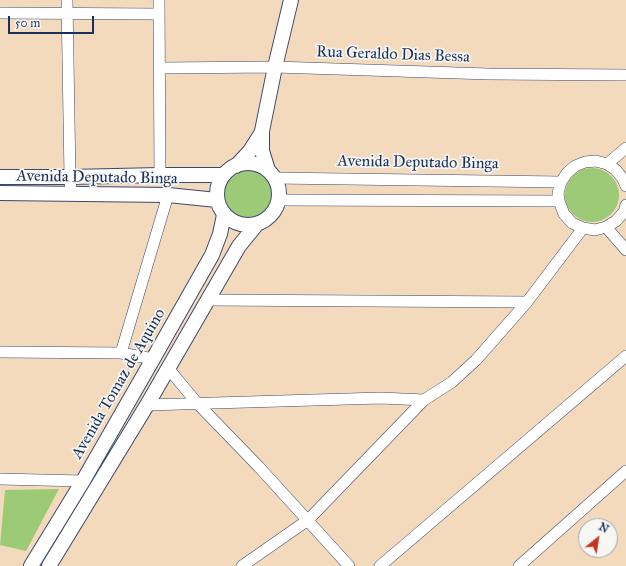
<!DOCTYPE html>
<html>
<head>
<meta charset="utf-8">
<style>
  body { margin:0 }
  #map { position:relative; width:626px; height:566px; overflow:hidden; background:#f4dabd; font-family:"IM FELL Great Primer",serif }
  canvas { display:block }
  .north { position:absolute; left:578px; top:518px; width:40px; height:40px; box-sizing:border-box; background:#f6f6f2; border:1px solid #9ea6b7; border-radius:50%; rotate:30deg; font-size:11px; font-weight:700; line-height:16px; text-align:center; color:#1b2f5e }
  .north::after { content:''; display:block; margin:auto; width:14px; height:18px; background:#c8321e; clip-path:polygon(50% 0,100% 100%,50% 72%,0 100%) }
  .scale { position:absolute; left:8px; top:16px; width:86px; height:18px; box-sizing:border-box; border:2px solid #1b2f5e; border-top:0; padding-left:5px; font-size:12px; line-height:14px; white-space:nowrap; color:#1b2f5e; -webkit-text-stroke:3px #f6f6f2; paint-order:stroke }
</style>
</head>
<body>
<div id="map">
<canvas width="626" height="566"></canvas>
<div class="north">N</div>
<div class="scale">50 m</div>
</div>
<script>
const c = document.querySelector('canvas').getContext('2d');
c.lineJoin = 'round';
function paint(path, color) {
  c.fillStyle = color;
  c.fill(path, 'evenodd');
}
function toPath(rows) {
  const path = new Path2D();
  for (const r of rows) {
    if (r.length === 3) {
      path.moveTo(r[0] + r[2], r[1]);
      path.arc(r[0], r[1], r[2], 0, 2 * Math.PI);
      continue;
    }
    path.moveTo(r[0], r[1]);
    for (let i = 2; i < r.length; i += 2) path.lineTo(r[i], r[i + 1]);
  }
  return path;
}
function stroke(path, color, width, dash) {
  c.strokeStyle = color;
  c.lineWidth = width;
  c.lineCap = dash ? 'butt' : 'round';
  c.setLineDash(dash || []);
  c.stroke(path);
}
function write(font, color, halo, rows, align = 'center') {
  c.font = font + ' "IM FELL Great Primer",serif';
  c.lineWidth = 3.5;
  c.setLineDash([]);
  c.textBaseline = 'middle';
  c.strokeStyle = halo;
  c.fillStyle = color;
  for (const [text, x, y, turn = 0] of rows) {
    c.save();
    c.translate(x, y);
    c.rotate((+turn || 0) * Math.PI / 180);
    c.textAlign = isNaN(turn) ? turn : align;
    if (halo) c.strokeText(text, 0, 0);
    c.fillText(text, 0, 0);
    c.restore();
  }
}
paint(toPath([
  [248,195,27],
  [592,195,27],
  [59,489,26,551,0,545,5,490]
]), '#9dca77');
const minor = toPath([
  [67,0,70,177,71,194],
  [159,0,160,175],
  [0,13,158,14],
  [160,68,275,67,489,74,626,75],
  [607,164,626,148],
  [274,178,561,182],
  [626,186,623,179,616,170,607,164,596,161,585,162,575,166,567,173,561,182,558,193,559,201,564,214,572,223,583,228,595,230,606,227,616,221,624,212,626,205],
  [279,200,559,201],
  [606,227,626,250],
  [207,300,527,302],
  [0,352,121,353,153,359],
  [121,353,168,195],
  [168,368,197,403,259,467,349,566],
  [147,405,381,398,424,400,452,382,476,360,527,302,583,228],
  [0,479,83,481],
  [242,566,308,520,424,400],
  [380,566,626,356],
  [519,566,626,471]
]);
const tertiary = toPath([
  [248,194,31],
  [236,166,250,151,262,132],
  [268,170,262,151,262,131,275,67,291,0],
  [0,177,70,177,160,175,223,175],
  [0,193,168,195,217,200],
  [31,566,83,481,153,359,212,255,220,234,224,215],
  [49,566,147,405,239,246,257,224]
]);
stroke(minor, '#3c496c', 12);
stroke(tertiary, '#3c496c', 16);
stroke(minor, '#fff', 11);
stroke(tertiary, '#fff', 14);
write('16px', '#1b2f5e', '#f6f6f2', [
  ["Rua Geraldo Dias Bessa",393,55,2],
  ["Avenida Deputado Binga",418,163,1],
  ["Avenida Deputado Binga",97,178,1],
  ["Avenida Tomaz de Aquino",119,384,-60]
]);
</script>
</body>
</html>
